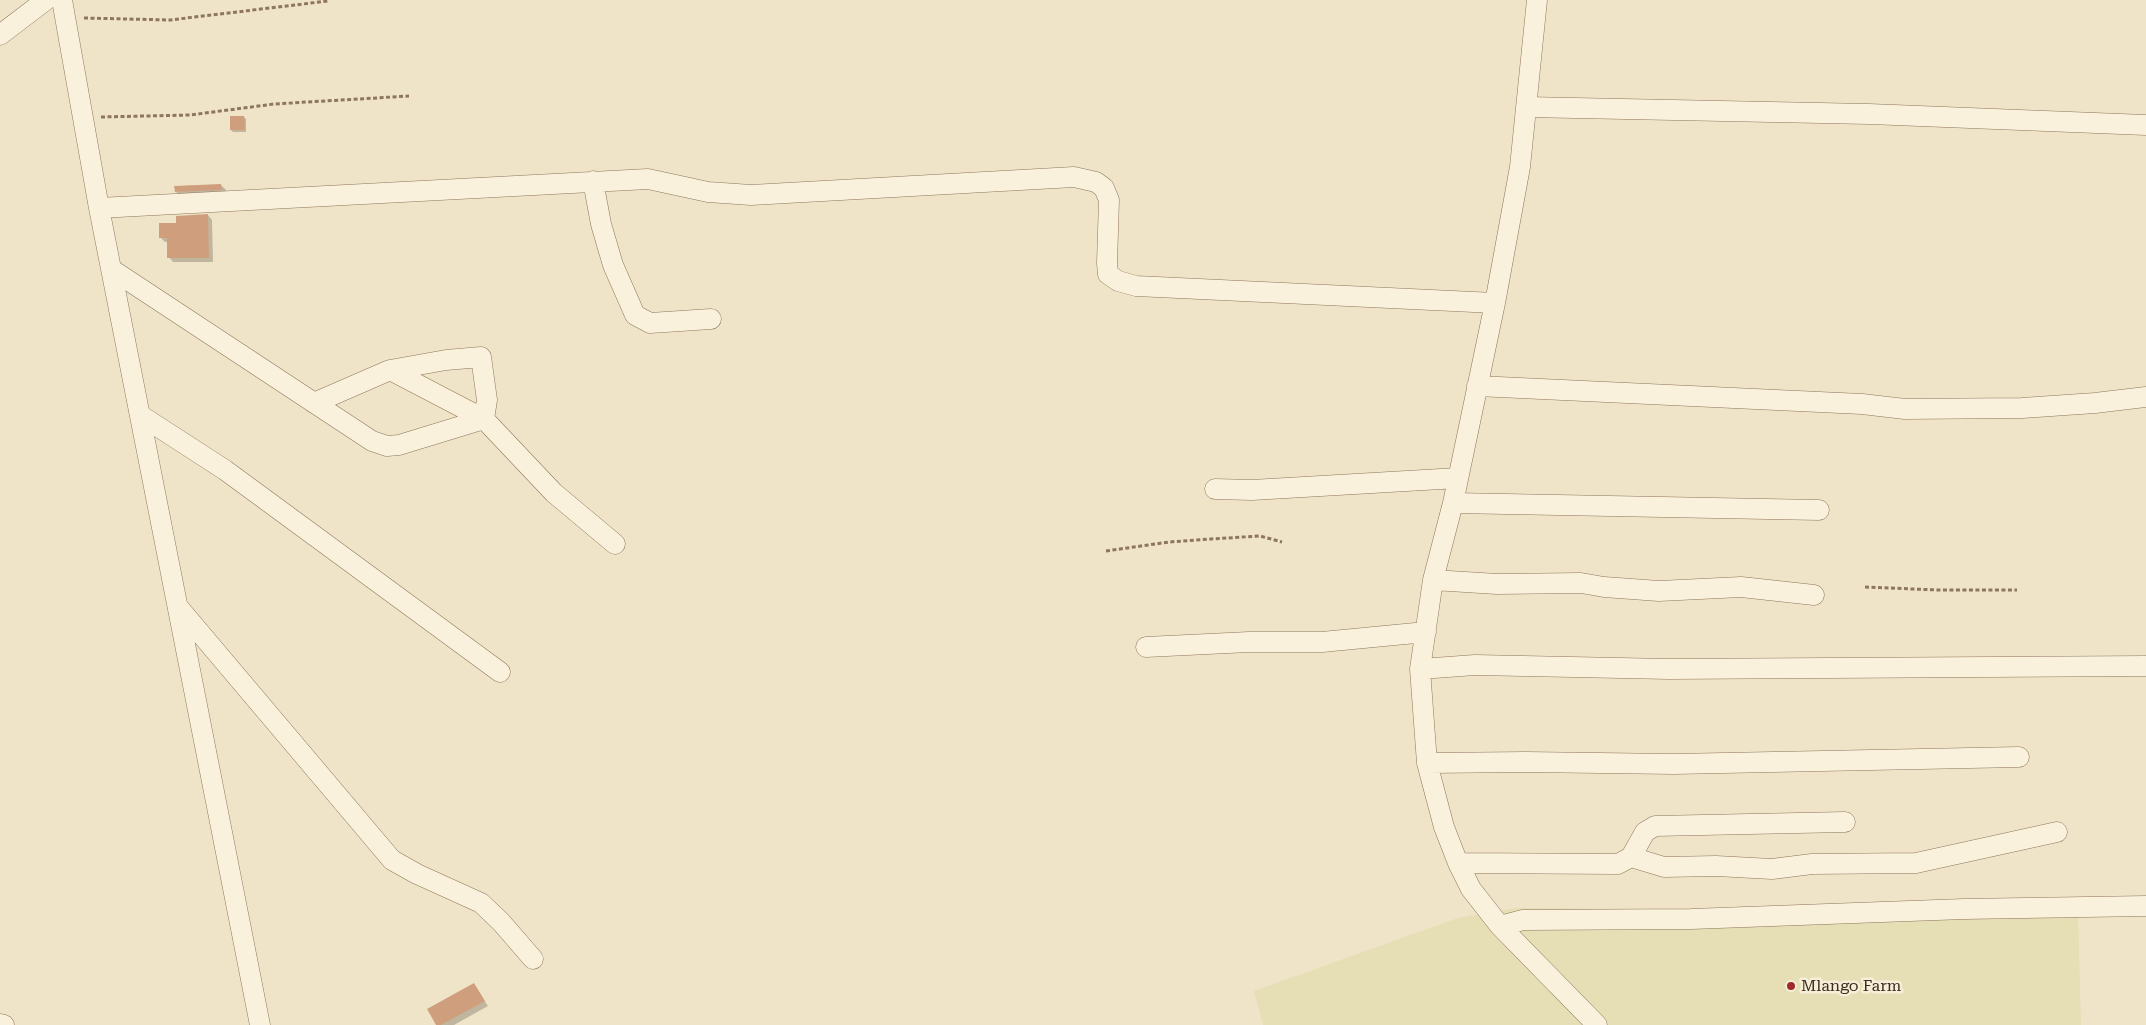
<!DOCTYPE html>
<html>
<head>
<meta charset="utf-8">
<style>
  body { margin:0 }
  canvas { display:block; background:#f0e4c8 }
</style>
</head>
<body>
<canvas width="2146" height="1025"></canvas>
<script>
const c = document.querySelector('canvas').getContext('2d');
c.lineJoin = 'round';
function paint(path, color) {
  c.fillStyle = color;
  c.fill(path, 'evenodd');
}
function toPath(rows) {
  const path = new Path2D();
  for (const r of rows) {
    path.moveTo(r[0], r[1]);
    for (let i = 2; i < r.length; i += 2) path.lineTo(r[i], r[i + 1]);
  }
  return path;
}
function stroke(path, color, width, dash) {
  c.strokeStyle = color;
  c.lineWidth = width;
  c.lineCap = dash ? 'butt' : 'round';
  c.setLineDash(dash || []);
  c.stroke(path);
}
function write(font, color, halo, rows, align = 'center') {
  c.font = font + ' "Roboto Serif",serif';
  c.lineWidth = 5;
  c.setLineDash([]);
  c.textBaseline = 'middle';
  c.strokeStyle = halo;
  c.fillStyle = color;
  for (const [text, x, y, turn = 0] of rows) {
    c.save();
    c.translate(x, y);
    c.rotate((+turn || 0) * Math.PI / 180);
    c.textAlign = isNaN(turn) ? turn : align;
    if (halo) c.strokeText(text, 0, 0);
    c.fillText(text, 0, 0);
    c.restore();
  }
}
paint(toPath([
  [1516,908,2078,912,2081,1025,1263,1025,1254,991,1458,918]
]), '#e6deb5');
paint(toPath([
  [244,117,246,119,246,132,233,132,231,130],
  [221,185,226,190,226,194,181,196,176,192],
  [208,215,212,220,213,262,173,262,169,257,168,242,165,242,160,237,177,224],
  [474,985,488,1006,454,1025,437,1025]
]), '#0003');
paint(toPath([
  [230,116,244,116,245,130,230,130],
  [221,184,222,190,175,192,174,186],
  [208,214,209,258,167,258,167,238,159,238,159,223,176,223,176,216],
  [474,983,485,1001,441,1025,436,1025,427,1009]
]), '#cf9f7d');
const street = toPath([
  [62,0,99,208,260,1025],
  [1537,0,1520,167,1495,303,1453,503,1433,580,1420,669,1427,763,1444,827,1458,863,1471,889,1500,926,1597,1025],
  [0,35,46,0],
  [1526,107,1869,114,2146,125],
  [593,181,601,224,613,265,635,315,650,323,711,319],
  [99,208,648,179,708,192,751,195,1074,177,1096,182,1104,188,1109,200,1107,263,1108,274,1118,281,1136,286,1495,303],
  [111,269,372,441,387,446,399,445,484,419,487,400,481,357,446,360,390,370],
  [1477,386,1862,404,1905,409,2022,408,2095,403,2146,397],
  [314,403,390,370,484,419,554,493,615,544],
  [140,415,225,470,500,672],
  [1215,489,1252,490,1458,478],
  [1453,503,1819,510],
  [1433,580,1497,584,1581,583,1604,587,1659,591,1741,587,1814,595],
  [179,608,392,860,417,874,481,903,501,922,533,959],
  [1146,647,1249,642,1322,642,1426,632],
  [1420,669,1475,665,1669,669,2146,666],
  [1427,763,1526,762,1674,764,2019,757],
  [1631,857,1664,867,1716,866,1772,869,1812,864,1916,863,2057,832],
  [1458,863,1618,864,1631,857,1645,832,1655,826,1845,822],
  [1500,926,1523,920,1691,919,1964,909,2146,906],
  [0,1024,4,1025]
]);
stroke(street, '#8d765c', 21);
stroke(toPath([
  [84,18,170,20,328,1],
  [101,117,190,115,274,104,409,96],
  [1106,551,1169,542,1211,539,1260,536,1282,542],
  [1865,587,1937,590,2017,590]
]), '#8d765c', 3, [4, 2.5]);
stroke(street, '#faf1dc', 20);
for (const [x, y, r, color] of [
  [1791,986,5,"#9e2a2b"]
]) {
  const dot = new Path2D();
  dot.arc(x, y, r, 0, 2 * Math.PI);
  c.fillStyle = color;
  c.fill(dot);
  stroke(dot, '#f7eed8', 2);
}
write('16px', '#3d2e20', '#f7eed8', [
  ["Mlango Farm",1801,986]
], 'left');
</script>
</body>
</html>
